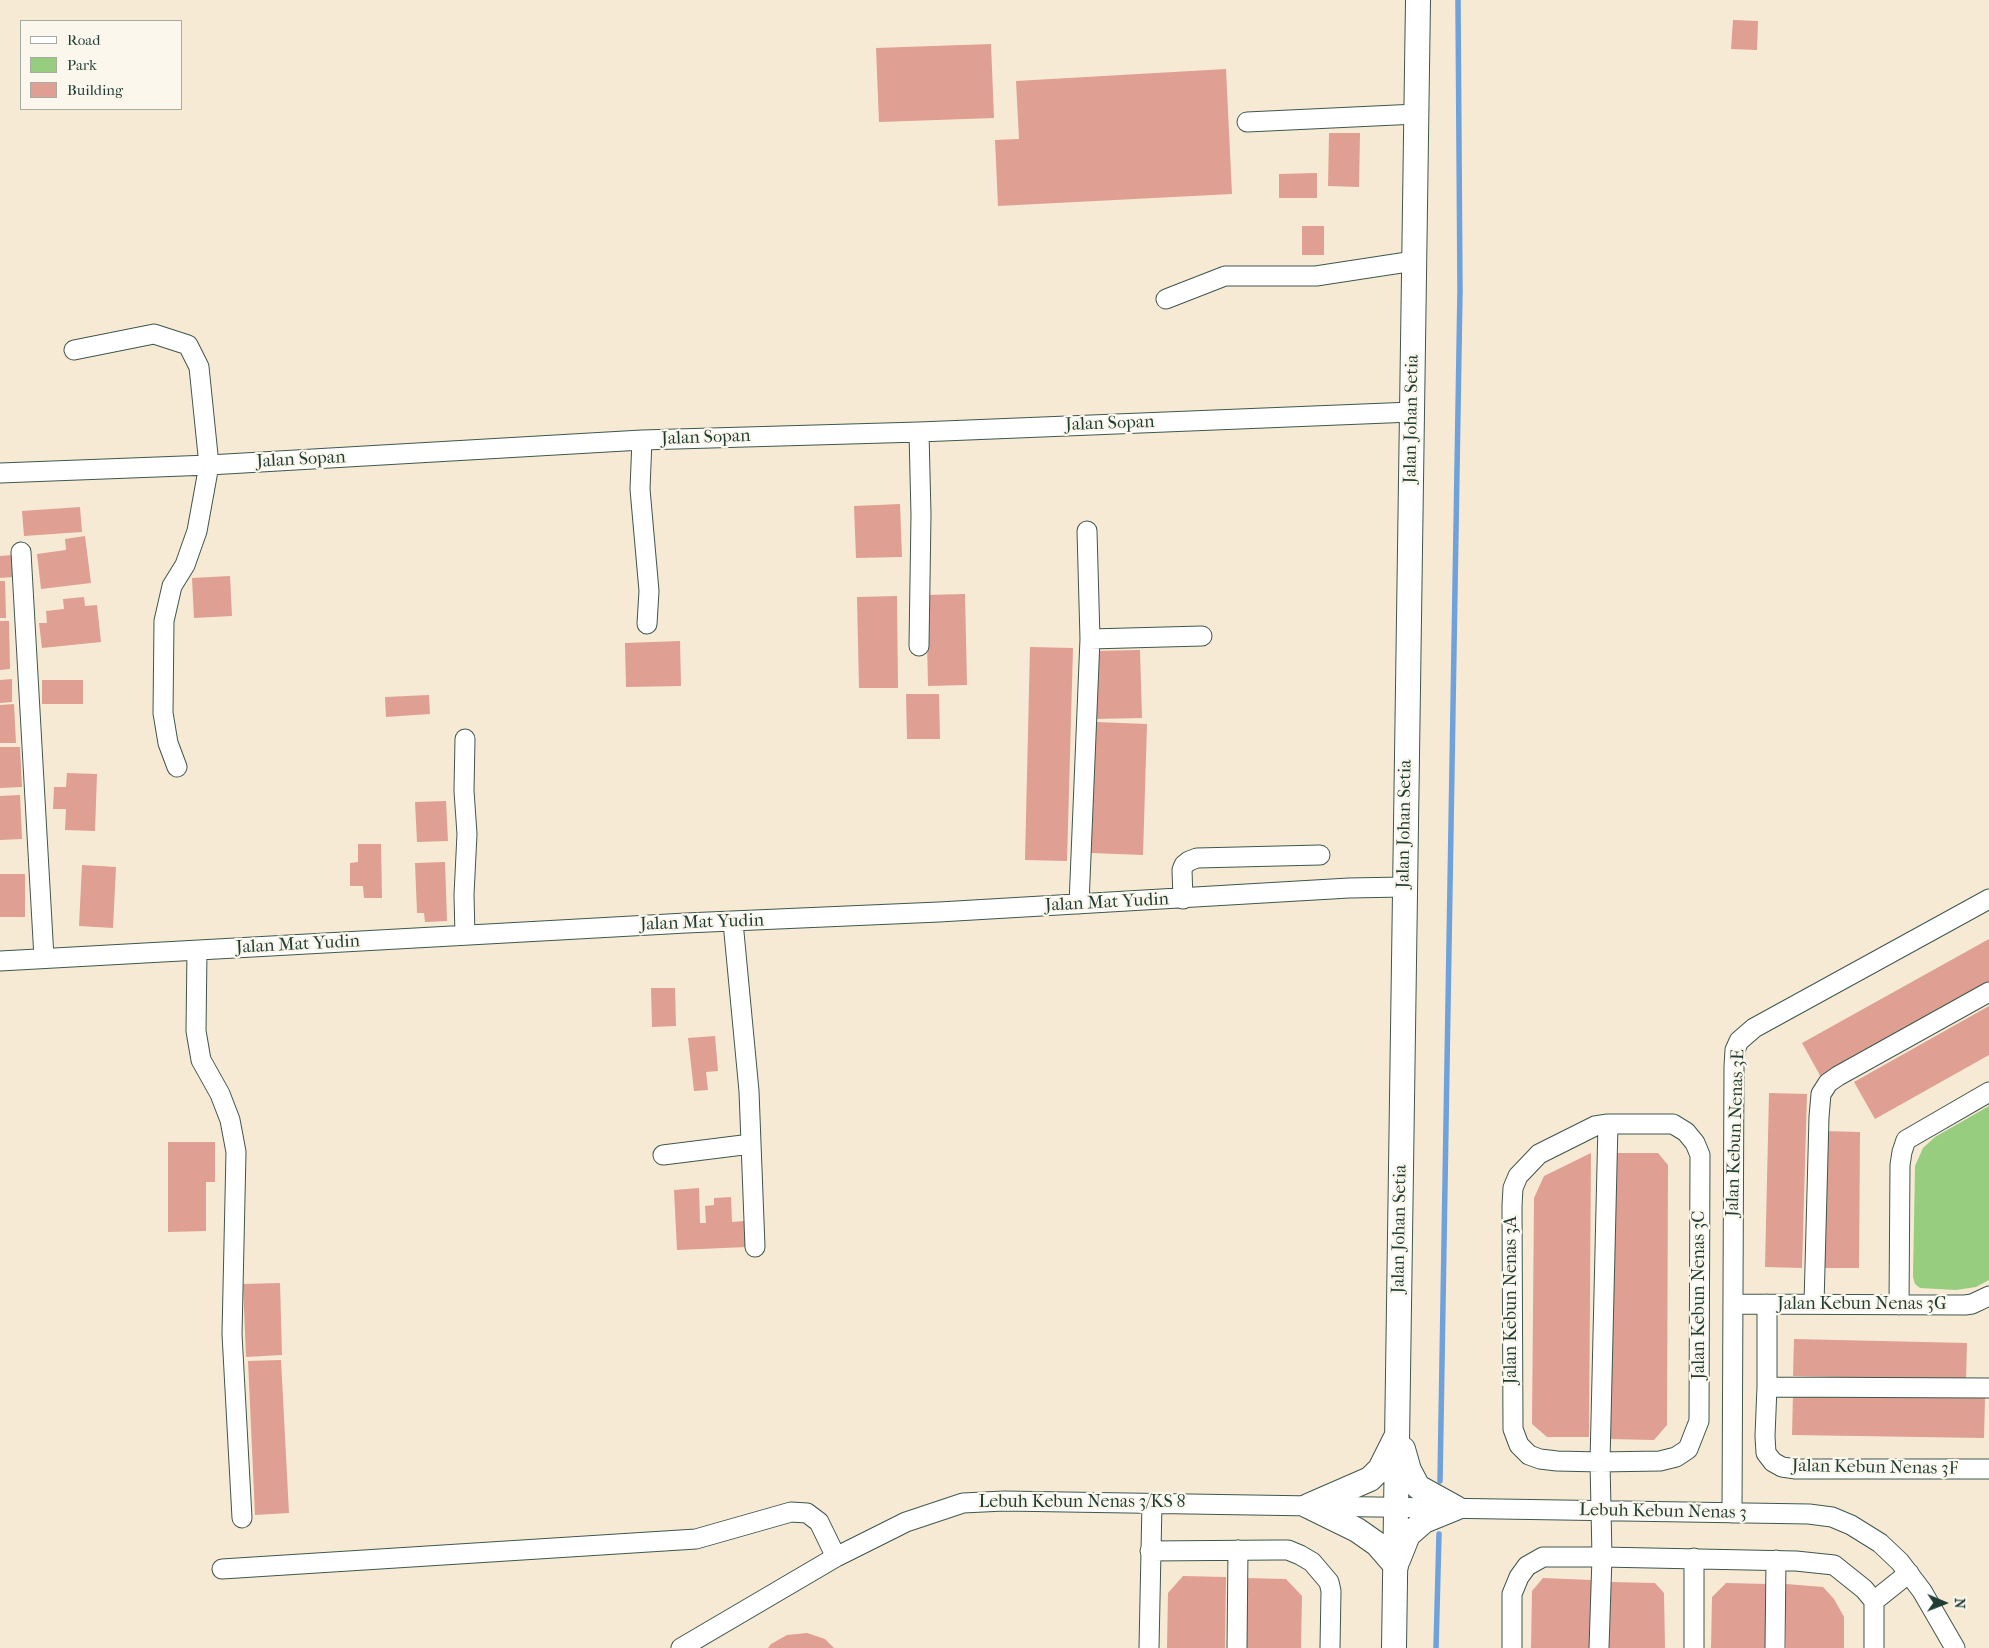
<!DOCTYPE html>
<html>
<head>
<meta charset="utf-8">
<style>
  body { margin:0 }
  #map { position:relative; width:1989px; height:1648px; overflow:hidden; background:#f6ead5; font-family:"IM FELL French Canon",serif }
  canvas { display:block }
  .legend { position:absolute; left:20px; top:20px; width:162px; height:90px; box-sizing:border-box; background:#fbf7ec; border:1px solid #a3ada2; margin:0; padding:6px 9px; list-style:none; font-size:15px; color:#1f3d34 }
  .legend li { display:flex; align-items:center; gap:10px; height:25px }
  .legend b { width:25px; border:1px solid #a3ada2 }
  .north { position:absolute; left:1919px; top:1578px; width:50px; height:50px; -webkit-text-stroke:4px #fbf7ec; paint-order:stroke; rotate:91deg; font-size:14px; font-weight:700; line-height:20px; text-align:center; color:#1f3d34 }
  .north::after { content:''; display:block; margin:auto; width:18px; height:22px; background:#1f3d34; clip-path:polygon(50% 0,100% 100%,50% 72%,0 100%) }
</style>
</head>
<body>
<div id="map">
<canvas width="1989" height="1648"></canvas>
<ul class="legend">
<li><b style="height:6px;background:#fff"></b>Road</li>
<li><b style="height:14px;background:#97cd7e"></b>Park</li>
<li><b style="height:14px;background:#df9f93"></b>Building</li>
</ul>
<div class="north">N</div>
</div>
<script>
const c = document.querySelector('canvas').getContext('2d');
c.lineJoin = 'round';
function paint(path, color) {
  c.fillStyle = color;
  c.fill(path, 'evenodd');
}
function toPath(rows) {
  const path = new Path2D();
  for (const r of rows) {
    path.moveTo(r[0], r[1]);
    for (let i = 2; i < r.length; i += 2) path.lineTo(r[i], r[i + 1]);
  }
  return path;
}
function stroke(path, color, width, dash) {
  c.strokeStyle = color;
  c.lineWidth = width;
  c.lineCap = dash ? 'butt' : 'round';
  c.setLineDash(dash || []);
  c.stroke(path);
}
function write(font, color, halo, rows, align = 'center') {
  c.font = font + ' "IM FELL French Canon",serif';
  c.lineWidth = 4.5;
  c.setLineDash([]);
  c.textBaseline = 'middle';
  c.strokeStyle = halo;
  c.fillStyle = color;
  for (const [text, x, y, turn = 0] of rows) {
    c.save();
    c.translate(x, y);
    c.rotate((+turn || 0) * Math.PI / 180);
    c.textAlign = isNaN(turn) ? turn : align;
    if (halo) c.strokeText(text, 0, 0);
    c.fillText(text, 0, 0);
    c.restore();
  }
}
paint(toPath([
  [1989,1106,1989,1280,1976,1287,1956,1290,1920,1288,1915,1284,1913,1277,1915,1166,1923,1148,1935,1137]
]), '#97cd7e');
stroke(toPath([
  [1440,1481,1460,291,1458,0],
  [1436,1648,1439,1534]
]), '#6fa1da', 5.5);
paint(toPath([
  [1733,20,1758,21,1757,50,1731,49],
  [991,44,994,118,879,122,876,48],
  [1226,69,1232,194,998,206,995,140,1019,139,1016,81],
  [1329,133,1360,133,1359,187,1328,186],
  [1317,173,1317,198,1279,198,1279,174],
  [1302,226,1324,226,1324,255,1302,255],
  [900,504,902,557,856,558,854,506],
  [80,507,82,532,24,536,22,511],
  [85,536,91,583,41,589,37,554,66,550,65,539],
  [12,555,13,577,0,578,0,556],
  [230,576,232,616,194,618,192,578],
  [0,581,5,581,6,618,0,618],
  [965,594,967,685,928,686,926,595],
  [897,596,898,688,859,688,857,597],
  [84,597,85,606,97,605,101,642,42,648,39,623,47,623,46,611,64,609,63,599],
  [0,621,9,621,10,669,0,670],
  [680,641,681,686,626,687,625,643],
  [1030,647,1073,648,1067,861,1025,860],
  [1140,650,1142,718,1094,719,1093,651],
  [12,679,12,702,0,703,0,680],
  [42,680,83,680,83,704,42,704],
  [906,694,939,694,940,739,907,739],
  [429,695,430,714,386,717,385,697],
  [14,704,16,743,0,743,0,705],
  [1096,722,1147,724,1143,855,1091,853],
  [0,747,20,747,22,787,0,788],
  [67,773,97,774,95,831,65,830,66,809,53,809,54,787,66,787],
  [20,795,22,839,0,840,0,796],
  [446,801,448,841,417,842,415,802],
  [358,844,381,844,382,898,364,898,363,886,350,886,350,863,358,862],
  [445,862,447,921,425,922,424,913,417,913,415,863],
  [82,865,116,867,113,928,79,926],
  [0,874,25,874,25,917,0,917],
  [1989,939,1989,987,1822,1079,1802,1043],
  [651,988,675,988,676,1026,652,1027],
  [1989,1006,1989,1055,1875,1119,1854,1082],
  [715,1036,718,1071,706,1072,708,1090,694,1091,688,1038],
  [1769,1093,1807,1094,1802,1268,1765,1267],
  [1823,1131,1860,1132,1859,1268,1821,1268],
  [168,1142,215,1142,215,1182,206,1182,206,1231,168,1232],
  [1591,1153,1589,1437,1547,1437,1532,1424,1534,1198,1544,1176],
  [1612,1153,1658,1153,1668,1165,1667,1425,1654,1440,1608,1439],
  [699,1188,700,1223,706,1223,705,1206,714,1205,714,1198,731,1197,732,1222,745,1221,747,1247,677,1250,674,1190],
  [280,1283,282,1355,246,1357,243,1284],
  [1794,1339,1967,1343,1966,1380,1793,1376],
  [281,1360,289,1513,255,1515,248,1361],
  [1793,1394,1985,1398,1984,1438,1792,1435],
  [1183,1576,1226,1577,1225,1648,1167,1648,1168,1593],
  [1244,1578,1286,1579,1302,1596,1301,1648,1244,1648],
  [1543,1578,1592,1580,1589,1648,1531,1648,1532,1591],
  [1611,1582,1655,1583,1664,1593,1665,1648,1609,1648],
  [1726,1583,1768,1584,1767,1648,1711,1648,1712,1597],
  [1786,1584,1823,1587,1834,1599,1844,1617,1844,1648,1786,1648],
  [807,1633,825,1639,834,1648,768,1648,771,1644,787,1635]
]), '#df9f93');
const minor = toPath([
  [1247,122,1417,114],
  [1166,299,1225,276,1316,276,1414,261],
  [74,350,154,334,188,345,199,367,209,465,197,531,185,565,172,586,164,621,163,713,168,743,177,767],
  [642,440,640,489,649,591,647,624],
  [0,473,209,465,642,440,919,432,1412,412],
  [21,552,44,958],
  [1090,639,1202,636],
  [919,646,921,515,919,432],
  [1183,899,1182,870,1184,865,1189,861,1197,858,1320,855],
  [1079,904,1090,639,1087,531],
  [733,922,749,1091,755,1247],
  [465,935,464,895,467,834,464,791,465,739],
  [197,951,196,1031,201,1060,220,1094,230,1120,236,1152,232,1334,242,1518],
  [0,961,686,923,939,912,1349,888,1404,887],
  [1608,1124,1673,1124,1686,1132,1695,1143,1700,1155,1699,1421,1688,1449,1676,1457,1660,1461,1600,1462,1557,1461,1540,1459,1529,1455,1519,1445,1513,1429,1512,1206,1513,1188,1518,1176,1539,1154,1595,1126,1608,1124],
  [663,1155,751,1144],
  [1734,1304,1965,1305,1972,1304,1989,1296],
  [1767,1304,1767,1387,1765,1436,1766,1453,1773,1462,1782,1467,1796,1469,1989,1469],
  [1814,1304,1819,1117,1821,1094,1828,1083,1838,1076,1989,992],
  [1899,1305,1900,1165,1902,1152,1906,1140,1989,1092],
  [1767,1387,1989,1388],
  [1732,1513,1734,1067,1735,1050,1739,1041,1754,1028,1989,899],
  [1150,1551,1276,1550,1288,1550,1300,1555,1312,1562,1329,1582,1331,1591,1330,1648],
  [222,1569,696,1539,791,1512,807,1513,819,1522,836,1557],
  [1874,1601,1909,1573],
  [681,1648,836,1557,906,1522,963,1503,1004,1501,1809,1514,1832,1517,1851,1525,1880,1543,1900,1562,1922,1591,1955,1648],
  [1149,1648,1152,1503],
  [1237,1648,1238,1550],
  [1512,1648,1512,1594,1519,1577,1527,1566,1543,1557,1602,1557,1796,1561,1834,1565,1864,1589,1874,1601,1874,1648],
  [1599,1648,1602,1557,1600,1462,1608,1124],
  [1694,1648,1694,1558],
  [1775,1648,1776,1560]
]);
const major = toPath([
  [1403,1449,1409,1470,1418,1487,1456,1508],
  [1308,1506,1370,1479,1380,1469,1395,1439],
  [1308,1506,1357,1530,1377,1544,1396,1566],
  [1398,1560,1408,1535,1424,1521,1456,1508],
  [1394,1648,1418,0]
]);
stroke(minor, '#3f574c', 21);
stroke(major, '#3f574c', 26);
stroke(minor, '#fff', 19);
stroke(major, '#fff', 24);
write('18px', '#1f3d34', '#fbf7ec', [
  ["Jalan Johan Setia",1412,419,-89],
  ["Jalan Sopan",1110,424,-2],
  ["Jalan Sopan",706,438,-2],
  ["Jalan Sopan",301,460,-3],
  ["Jalan Johan Setia",1405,824,-89],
  ["Jalan Mat Yudin",1107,903,-3],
  ["Jalan Mat Yudin",702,923,-2],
  ["Jalan Mat Yudin",298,945,-3],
  ["Jalan Kebun Nenas 3E",1736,1133,-88],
  ["Jalan Johan Setia",1400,1229,-89],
  ["Jalan Kebun Nenas 3C",1700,1295,-90],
  ["Jalan Kebun Nenas 3A",1512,1300,-90],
  ["Jalan Kebun Nenas 3G",1862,1305],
  ["Jalan Kebun Nenas 3F",1875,1468,1],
  ["Lebuh Kebun Nenas 3/KS 8",1082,1503],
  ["Lebuh Kebun Nenas 3",1663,1512,1]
]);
</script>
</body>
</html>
